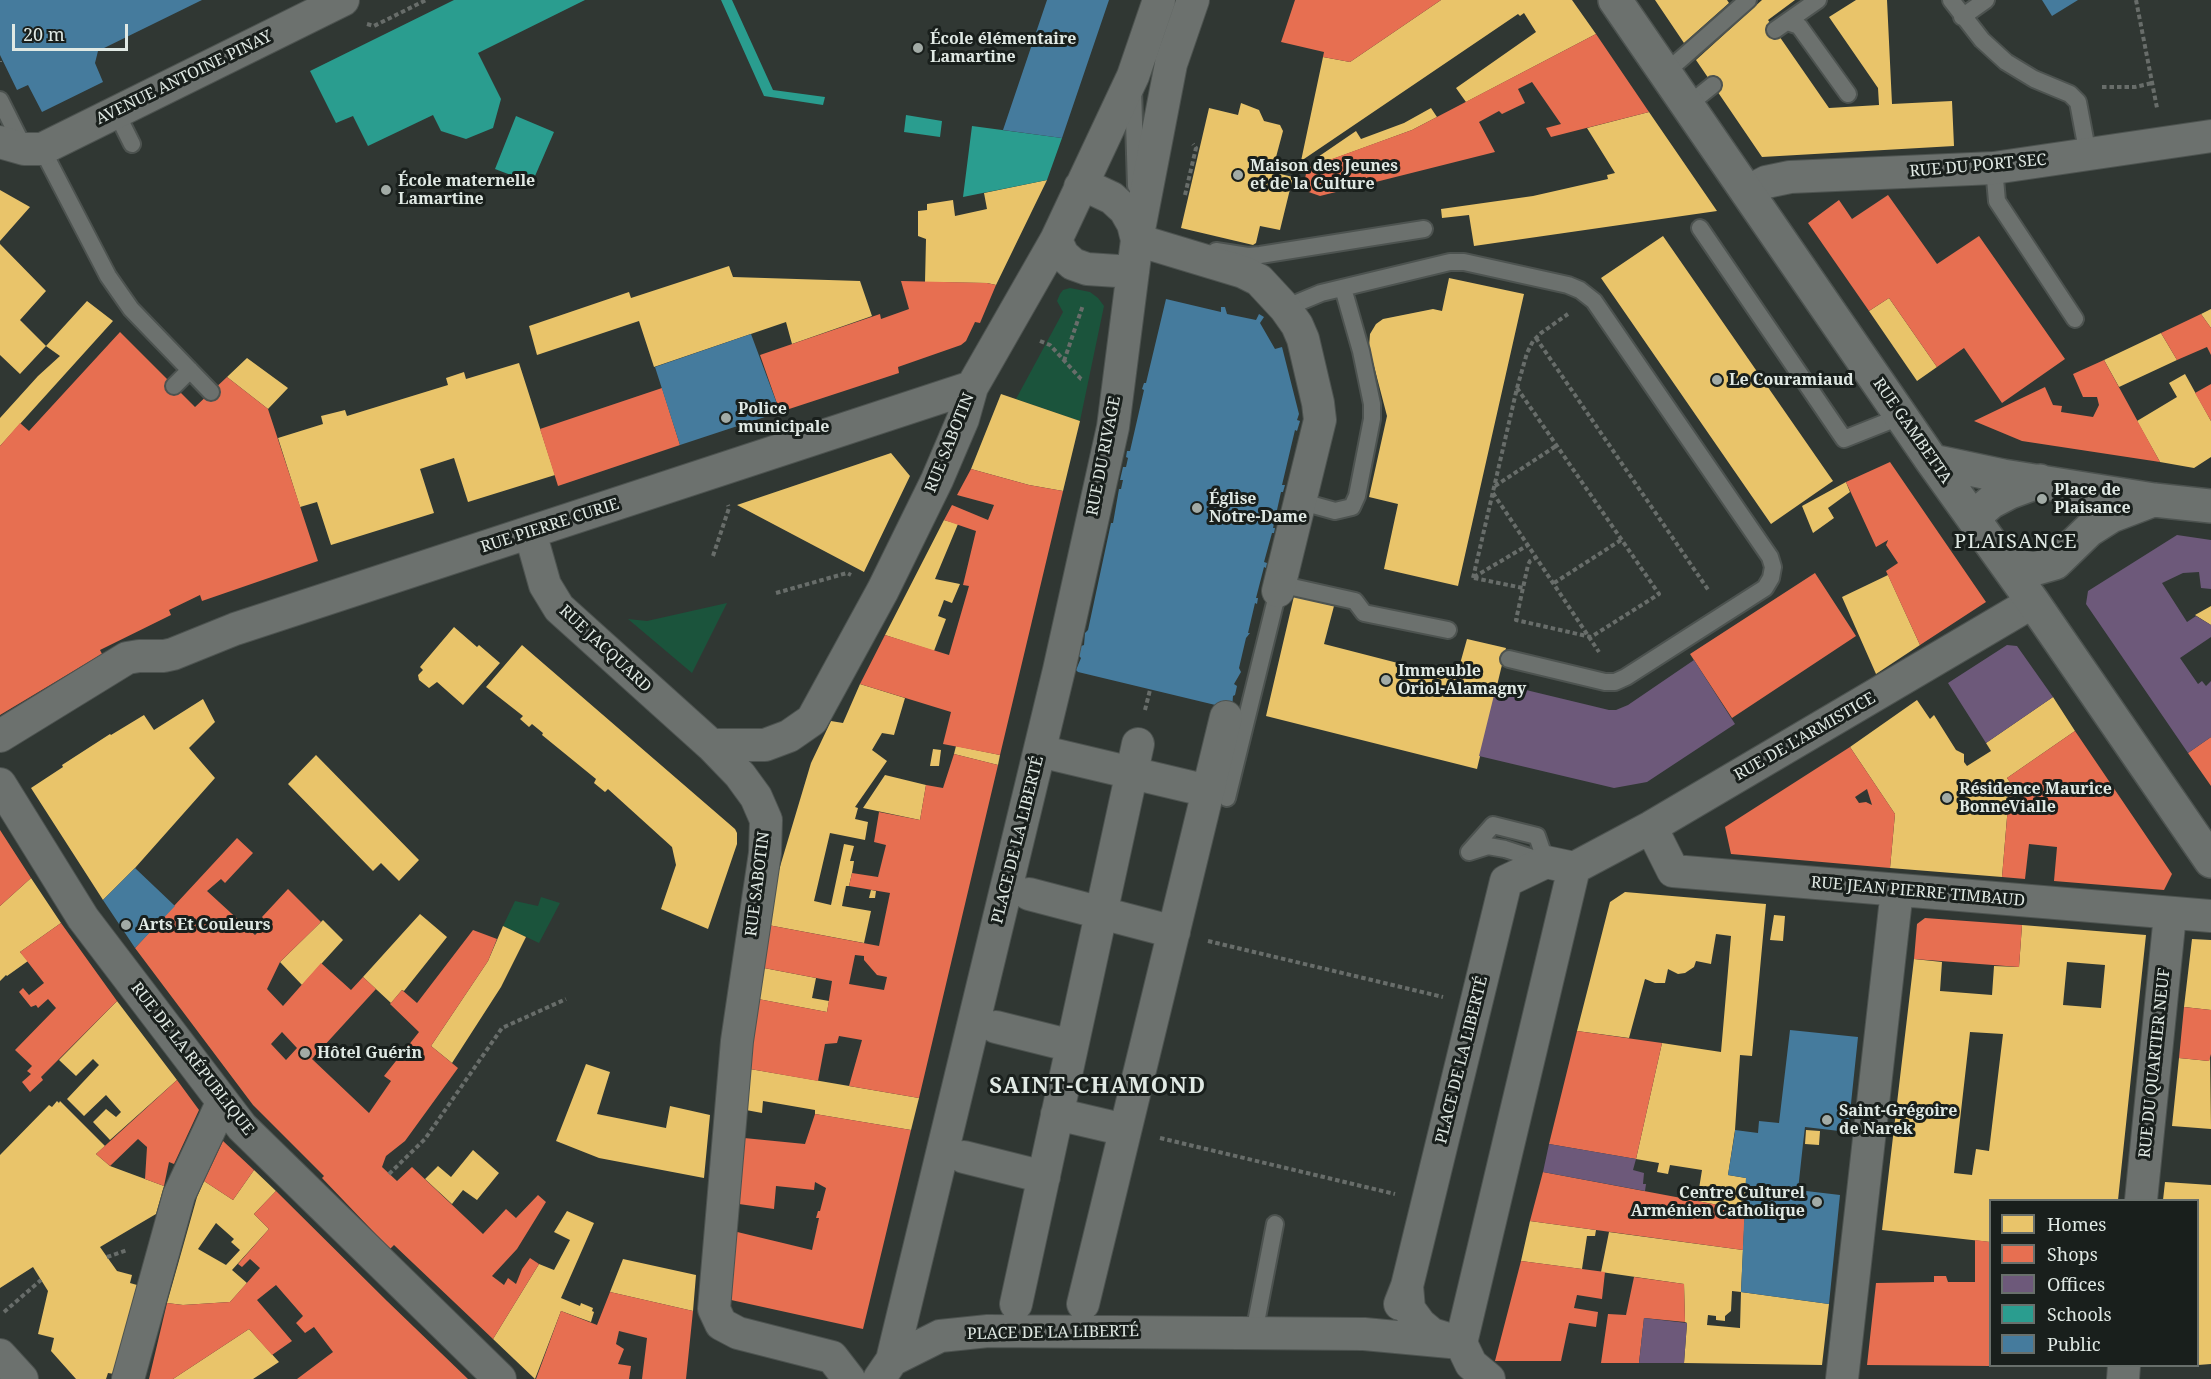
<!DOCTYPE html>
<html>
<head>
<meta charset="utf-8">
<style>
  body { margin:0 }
  #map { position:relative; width:2211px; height:1379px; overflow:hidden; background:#303733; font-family:"Noto Serif",serif }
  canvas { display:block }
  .legend { position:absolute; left:1989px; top:1199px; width:210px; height:168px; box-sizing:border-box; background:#191f1c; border:2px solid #69706c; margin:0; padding:8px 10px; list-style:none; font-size:18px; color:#e0e9e4 }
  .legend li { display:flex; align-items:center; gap:12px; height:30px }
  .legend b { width:30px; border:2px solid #69706c }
  .scale { position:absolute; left:12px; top:24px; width:116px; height:27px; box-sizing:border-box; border:3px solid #e0e9e4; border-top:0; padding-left:8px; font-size:18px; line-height:21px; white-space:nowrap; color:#e0e9e4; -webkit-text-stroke:4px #191f1c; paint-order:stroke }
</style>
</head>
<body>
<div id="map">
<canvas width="2211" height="1379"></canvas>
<ul class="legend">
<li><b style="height:16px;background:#e9c46a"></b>Homes</li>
<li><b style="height:16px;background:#e76f51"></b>Shops</li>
<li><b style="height:16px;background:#6d597a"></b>Offices</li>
<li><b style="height:16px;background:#2a9d8f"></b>Schools</li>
<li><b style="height:16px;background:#457b9d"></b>Public</li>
</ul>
<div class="scale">20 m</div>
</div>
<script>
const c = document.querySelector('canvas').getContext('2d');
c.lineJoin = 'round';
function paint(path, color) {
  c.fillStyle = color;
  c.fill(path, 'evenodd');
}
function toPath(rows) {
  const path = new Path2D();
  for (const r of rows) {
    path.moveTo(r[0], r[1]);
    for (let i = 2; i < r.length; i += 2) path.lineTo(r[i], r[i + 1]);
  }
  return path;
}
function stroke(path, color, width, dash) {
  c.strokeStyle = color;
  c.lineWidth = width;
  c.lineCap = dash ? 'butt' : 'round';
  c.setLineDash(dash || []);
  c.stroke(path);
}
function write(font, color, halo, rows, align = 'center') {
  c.font = font + ' "Noto Serif",serif';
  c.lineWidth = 6;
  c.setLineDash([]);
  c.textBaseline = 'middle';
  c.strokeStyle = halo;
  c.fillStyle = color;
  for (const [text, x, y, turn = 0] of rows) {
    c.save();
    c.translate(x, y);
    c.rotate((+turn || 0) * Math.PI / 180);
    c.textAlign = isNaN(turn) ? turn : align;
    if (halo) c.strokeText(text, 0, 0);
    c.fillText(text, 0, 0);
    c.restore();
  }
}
paint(toPath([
  [1070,288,1090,292,1098,298,1104,306,1080,421,1016,399,1063,312,1057,301,1060,294,1063,290],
  [727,603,692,673,628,619,647,621],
  [541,897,560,903,539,943,503,926,515,901,538,906]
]), '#1b543c');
paint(toPath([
  [1441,0,1572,0,1596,34,1466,102,1456,88,1536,32,1524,13,1520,16,1518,14,1301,161,1323,57,1350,62],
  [1655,0,1727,0,1729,3,1684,43],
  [1762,0,1795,0,1768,20,1829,108,1879,105,1878,88,1829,17,1856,0,1887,0,1892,104,1952,101,1954,146,1762,157,1696,60],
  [1241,103,1259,110,1264,121,1280,125,1283,131,1272,172,1293,177,1280,230,1260,226,1256,243,1253,245,1181,228,1209,108,1238,115],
  [1431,108,1437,117,1412,130,1319,164,1315,159,1356,131,1361,139,1404,123],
  [1649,112,1717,211,1474,246,1469,215,1442,218,1441,209,1533,196,1608,179,1607,175,1615,173,1587,128],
  [1047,180,996,285,987,283,925,282,926,239,918,236,918,211,927,210,927,204,953,200,955,216,987,209,984,193],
  [0,190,30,207,0,241],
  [1663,236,1833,481,1771,524,1601,278],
  [0,244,46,291,20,320,46,346,20,374,0,355],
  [729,266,733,277,860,281,872,316,792,344,786,322,654,367,639,321,537,355,529,326,629,292,631,298],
  [1449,278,1524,294,1458,586,1384,569,1398,504,1369,497,1387,416,1369,347,1370,334,1376,324,1383,319,1433,309,1442,311],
  [1889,298,1937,367,1917,381,1869,311],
  [87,301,113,321,0,446,0,418,38,376,60,356,46,346],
  [2211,309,2211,328,2201,314],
  [2161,333,2177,360,2119,387,2104,360],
  [247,358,288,388,268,409,227,377],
  [519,363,555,475,468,502,454,458,420,469,434,513,331,545,317,502,300,507,278,438,323,424,321,416,345,410,347,416,448,385,446,378,464,372,466,379],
  [2185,374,2211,421,2211,457,2194,468,2160,462,2137,421,2177,397,2169,383],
  [1001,394,1080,421,1063,491,1029,485,971,469],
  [891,453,910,476,864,572,737,505],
  [1846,482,1850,492,1828,508,1834,518,1813,533,1802,506],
  [944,520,958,524,935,579,960,584,952,603,944,600,938,616,946,619,934,651,885,635],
  [1888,575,1920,645,1876,674,1842,597],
  [1294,596,1334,606,1324,644,1456,678,1467,639,1506,648,1477,769,1266,716],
  [2211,606,2211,625,2195,615],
  [454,627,477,647,479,645,500,663,463,705,437,682,429,688,419,680,418,675,423,670,420,667],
  [522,645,735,829,737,833,737,844,708,929,661,909,676,865,672,847,608,789,605,792,594,783,596,779,542,735,543,733,532,724,529,727,520,719,523,716,486,687],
  [860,684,905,698,894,735,882,733,872,750,887,761,855,807,858,808,855,819,868,822,865,840,830,833,814,901,831,905,844,844,854,846,850,861,854,861,852,873,849,886,846,886,842,906,871,911,864,943,768,925,779,870,811,763,831,721,843,723],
  [2053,697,2075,731,2007,778,2010,782,2002,877,1890,868,1895,814,1850,747,1917,700,1930,719,1934,715,1956,750,1964,754,1964,762,1967,766,1991,751,1986,743],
  [203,699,215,722,189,748,215,778,135,868,103,900,31,788,63,767,62,765,110,734,111,735,144,715,154,730],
  [956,746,1000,755,998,765,954,754],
  [933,749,941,750,939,766,930,766],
  [316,755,419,860,399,881,381,863,373,871,288,784],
  [885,775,926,785,920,820,863,808],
  [31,878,61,923,20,952,28,961,7,976,6,975,0,981,0,906],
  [871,890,876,891,875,898,869,898],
  [1625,892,1766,904,1752,1056,1740,1055,1735,1130,1728,1175,1746,1178,1745,1210,1697,1201,1702,1170,1670,1165,1668,1174,1657,1172,1659,1163,1636,1159,1662,1043,1721,1052,1731,936,1716,934,1711,964,1696,961,1694,967,1685,973,1678,974,1668,969,1665,983,1655,983,1645,979,1629,1038,1577,1031,1610,902],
  [420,914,447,937,404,991,402,990,391,1003,363,977],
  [1774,915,1785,916,1783,941,1770,940],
  [323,920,343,940,302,985,280,962],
  [2022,925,2146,935,2118,1200,1990,1200,1990,1242,1882,1230,1914,959,1942,962,1940,991,1992,995,1994,966,2019,967],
  [2067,962,2105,965,2101,1008,2063,1005],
  [1970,1032,2003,1034,1989,1151,1976,1149,1972,1175,1954,1173],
  [503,926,526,937,501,987,452,1063,431,1046,488,961],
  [2192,939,2211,940,2211,1010,2184,1007],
  [764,968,816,978,812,998,829,1001,827,1012,758,999],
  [117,1001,177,1080,110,1140,93,1122,106,1109,116,1117,121,1112,106,1095,84,1116,67,1099,99,1065,93,1059,76,1076,59,1060],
  [2210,1056,2211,1129,2172,1126,2179,1058,2209,1061],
  [586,1064,610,1072,597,1114,666,1128,670,1106,710,1115,704,1178,599,1158,556,1141],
  [750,1069,919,1098,911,1130,815,1114,815,1110,763,1101,762,1113,746,1110],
  [57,1101,59,1103,60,1101,105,1146,96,1154,110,1166,164,1186,156,1214,100,1247,117,1271,132,1275,130,1283,137,1285,114,1374,108,1373,106,1379,76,1379,51,1351,54,1338,38,1334,48,1291,33,1267,0,1288,0,1155,49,1105,52,1107],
  [1806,1130,1820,1131,1819,1145,1805,1144],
  [473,1150,499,1173,477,1200,463,1190,452,1204,425,1179,438,1166,451,1177],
  [254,1170,276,1191,254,1214,269,1229,232,1270,247,1283,230,1302,183,1305,167,1303,197,1197,204,1181,233,1200],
  [216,1223,234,1239,231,1242,240,1250,226,1265,198,1249],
  [2165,1182,2211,1185,2211,1364,2198,1365,2198,1200,2163,1200],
  [567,1211,594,1223,561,1298,580,1306,581,1303,593,1308,592,1311,594,1312,591,1322,561,1311,535,1379,493,1339,539,1264,554,1270,570,1240,554,1232],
  [1530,1221,1596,1230,1595,1236,1587,1236,1582,1269,1521,1261],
  [1609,1232,1743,1250,1741,1292,1732,1291,1731,1311,1725,1316,1725,1321,1716,1320,1716,1316,1708,1315,1707,1325,1740,1328,1741,1292,1829,1304,1822,1365,1684,1363,1687,1323,1685,1322,1684,1284,1601,1272],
  [623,1259,696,1275,693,1311,610,1292],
  [249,1329,279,1362,253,1379,173,1379]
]), '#e9c46a');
paint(toPath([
  [1295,0,1441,0,1350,62,1323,57,1324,52,1281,42],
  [1596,34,1649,112,1551,137,1546,128,1561,124,1532,82,1518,89,1525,103,1502,114,1499,111,1479,122,1495,152,1320,196,1303,190,1307,168,1412,130],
  [1888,195,1937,264,1979,236,2065,359,2002,403,1964,348,1937,367,1889,298,1869,311,1808,223,1839,200,1852,219],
  [901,281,987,283,996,285,980,323,975,322,966,341,961,345,898,367,899,373,780,412,760,355,880,314,881,319,909,309],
  [2201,314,2211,328,2211,355,2207,347,2177,360,2161,333],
  [120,332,195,407,227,377,268,409,318,561,202,601,200,595,169,610,171,615,100,650,102,654,0,715,0,446,20,423,29,431],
  [2104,360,2160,462,2022,441,1974,421,2045,387,2053,405,2062,406,2061,412,2093,417,2099,405,2097,397,2083,397,2073,374],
  [2211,384,2211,421,2195,393],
  [662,388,680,445,558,486,540,429],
  [1890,462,1986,602,1920,645,1886,571,1898,563,1886,545,1888,540,1876,547,1846,482],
  [971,469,1029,485,1063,491,1000,755,943,744,951,712,860,684,885,635,949,655,969,586,963,585,976,531,944,520,952,505,988,520,994,505,957,495],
  [1815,573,1856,636,1732,718,1690,654],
  [2075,731,2172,874,2164,890,2054,881,2057,847,2029,844,2025,879,2002,877,2010,782,2007,778],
  [2211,737,2211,786,2188,753],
  [1850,747,1895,814,1890,868,1731,854,1725,827],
  [1867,789,1872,805,1866,802,1859,803,1855,797],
  [954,754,998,765,919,1098,849,1086,862,1040,839,1036,837,1043,825,1044,818,1081,750,1069,758,999,827,1012,832,981,764,968,768,925,879,946,890,893,849,886,852,873,878,877,886,845,874,842,879,812,920,820,926,785,943,788],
  [855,955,864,956,864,960,877,975,887,977,884,990,849,984],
  [0,830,31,878,0,906],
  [237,838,253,853,225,883,221,879,207,891,255,935,267,923,262,917,288,889,321,922,280,962,267,989,283,1006,321,963,351,990,363,977,376,989,312,1059,369,1113,391,1081,384,1076,419,1032,390,1004,402,990,417,1003,473,930,497,939,488,961,431,1046,458,1068,405,1141,386,1156,382,1167,397,1181,412,1167,483,1234,506,1209,516,1218,538,1195,546,1202,517,1249,492,1276,504,1285,508,1278,516,1284,522,1269,530,1258,539,1264,493,1339,394,1245,390,1249,322,1178,324,1176,253,1105,135,948],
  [282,1032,297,1048,286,1060,271,1044],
  [1925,918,2022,925,2019,967,1914,959,1917,924],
  [61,923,117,1001,41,1077,43,1080,30,1092,22,1082,31,1074,27,1071,32,1066,15,1050,56,1008,48,999,38,1008,36,1005,31,1007,19,992,23,988,29,995,44,983,20,952],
  [2184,1007,2211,1010,2211,1054,2209,1061,2179,1058],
  [1577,1031,1662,1043,1636,1159,1549,1144],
  [177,1080,199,1110,174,1164,169,1162,164,1186,145,1179,147,1147,138,1139,110,1166,96,1154],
  [815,1114,911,1130,863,1329,722,1298,729,1230,812,1250,819,1218,816,1218,818,1211,820,1211,826,1188,815,1182,814,1190,776,1186,774,1209,732,1203,744,1138,805,1144],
  [223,1141,254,1170,233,1200,204,1181],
  [1543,1172,1745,1210,1743,1250,1530,1221],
  [276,1191,387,1301,468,1379,297,1379,333,1352,314,1327,305,1333,296,1323,303,1316,276,1285,257,1300,292,1341,272,1355,249,1329,173,1379,149,1379,167,1303,183,1305,230,1302,260,1268,250,1259,242,1267,238,1264,269,1229,254,1214],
  [1975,1240,1990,1242,1990,1262,1989,1262,1990,1366,1867,1365,1876,1283,1934,1282,1934,1276,1946,1276,1948,1282,1975,1282],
  [1521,1261,1605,1272,1602,1299,1577,1295,1574,1308,1598,1312,1596,1327,1569,1323,1561,1361,1495,1361],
  [1634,1277,1684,1284,1685,1322,1644,1318,1639,1363,1601,1363,1608,1314,1626,1315],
  [610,1292,693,1311,686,1379,642,1379,647,1338,619,1331,616,1344,624,1349,618,1364,631,1366,629,1379,536,1379,561,1311,597,1325]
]), '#e76f51');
paint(toPath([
  [2177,535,2211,540,2211,589,2201,588,2199,572,2183,573,2162,583,2187,622,2196,616,2211,625,2211,637,2180,658,2198,684,2202,681,2206,686,2211,681,2211,737,2188,753,2086,604,2088,591],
  [2007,645,2017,646,2053,697,1986,743,1948,683],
  [1694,660,1735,724,1647,782,1614,788,1479,756,1497,683,1609,710,1616,710,1628,705],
  [1549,1144,1636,1159,1633,1170,1644,1173,1643,1184,1646,1184,1645,1191,1543,1172],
  [1644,1318,1687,1323,1684,1363,1639,1363]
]), '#6d597a');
paint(toPath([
  [454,0,585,0,478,53,501,99,493,128,466,139,441,131,433,115,368,146,353,116,336,123,310,71],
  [721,0,732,0,773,90,825,97,823,105,764,96],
  [906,115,942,121,940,137,904,132],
  [516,116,554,132,532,183,495,169],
  [972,126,1062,138,1047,180,963,197]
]), '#2a9d8f');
paint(toPath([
  [0,0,202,0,98,51,95,63,103,82,42,112,28,85,17,90,0,55],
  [1047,0,1109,0,1062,138,1003,130],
  [2042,0,2078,0,2052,16],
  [1166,299,1221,312,1221,307,1225,307,1227,314,1256,320,1259,314,1264,317,1260,323,1275,349,1282,347,1299,414,1297,420,1300,421,1297,431,1295,430,1282,485,1285,485,1283,492,1281,492,1273,528,1275,528,1274,533,1272,533,1264,562,1267,563,1266,568,1264,567,1256,598,1258,598,1257,604,1255,603,1248,633,1250,633,1246,638,1239,668,1241,672,1234,684,1237,686,1235,695,1233,696,1232,709,1078,672,1076,670,1081,658,1079,656,1081,646,1084,645,1085,633,1088,630,1111,523,1113,523,1119,489,1121,489,1123,480,1120,480,1123,467,1126,467,1128,458,1126,457,1127,451,1130,451,1144,390,1142,389,1144,383,1146,383],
  [751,334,780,412,680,445,655,367],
  [135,868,175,906,135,948,103,900],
  [1790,1030,1858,1037,1848,1132,1805,1127,1803,1144,1798,1190,1840,1195,1829,1304,1741,1292,1746,1178,1728,1175,1735,1132,1735,1130,1758,1133,1759,1121,1779,1123]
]), '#457b9d');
const lane = toPath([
  [1951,0,1982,40,2006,62,2034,79,2070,94,2078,102,2088,155],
  [1962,17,1986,0],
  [1787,22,1799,26,1848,94],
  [1775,30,1818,0],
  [1665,73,1748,0],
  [1133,89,1136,186],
  [0,100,24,148],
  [1688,105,1713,85],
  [116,112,132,144],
  [42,149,108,276,131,309,211,392],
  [1994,168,1997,201,2075,319],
  [1700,228,1844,439,1902,416],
  [1216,251,1248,256,1260,255,1424,229],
  [1285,308,1321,293,1450,262,1464,262,1568,285,1580,290,1594,301,1770,557,1773,567,1771,578,1765,588,1626,677,1615,682,1605,682,1509,659],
  [174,386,190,370],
  [1299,501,1335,511,1352,507,1357,496,1372,419,1372,404,1361,351,1343,288],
  [1279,584,1355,601,1364,613,1448,630],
  [1227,798,1278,591],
  [1469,852,1493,825,1537,836,1546,862],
  [1469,852,1488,846,1505,849,1545,862],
  [1254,1333,1275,1224]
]);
const street = toPath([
  [0,142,24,149,42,149,343,0],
  [1080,187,1095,190,1112,198,1125,210,1133,224,1137,240],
  [1747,192,1766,182,1790,177,1994,168,2211,136],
  [1056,240,1063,255,1073,264,1087,269,1133,272],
  [1137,240,1243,272,1259,280,1285,308,1297,325,1303,339,1318,403,1320,420,1278,591],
  [530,532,545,585,559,608,711,745,740,775,756,797,766,820,765,853,737,1041,714,1309,721,1324,738,1333,832,1357,849,1379],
  [0,736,127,658,139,656,164,656,173,654,235,629,972,387],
  [711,745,765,745,789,736,812,720,883,590,937,480,963,419,972,387,1056,240,1133,76,1159,0],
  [1052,754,1208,791],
  [0,784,83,918,242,1127,500,1379],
  [1651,827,1673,871,2211,916],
  [1574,868,1651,827,2033,602],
  [1029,894,1174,932],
  [996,1027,1072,1046],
  [1057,1114,1125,1130],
  [964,1157,1044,1177],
  [2141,1200,2169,925],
  [1407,1286,1409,1309,1420,1324,1432,1334,1461,1343,1574,868],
  [1016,1304,1138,744],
  [1083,1304,1226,717],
  [1400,1304,1407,1286,1506,881,1546,862,1574,868],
  [0,1355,22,1379],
  [892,1360,940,1336,988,1331,1364,1334,1461,1343,1471,1364,1489,1379],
  [128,1379,179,1195,222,1103],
  [879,1379,892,1360,1059,670,1113,427,1137,240,1171,64,1193,0],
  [1842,1379,1897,890],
  [2123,1379,2124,1366]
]);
const secondary = toPath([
  [1615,0,1932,461,2033,602,2211,861],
  [1932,461,2003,476,2154,500,2211,506],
  [1974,517,1991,502,2010,492,2040,481],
  [2007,564,2034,569,2055,563,2089,530,2111,516,2153,500]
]);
stroke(lane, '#4d5350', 20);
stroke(street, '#4d5350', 34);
stroke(secondary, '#4d5350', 36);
stroke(toPath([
  [2136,0,2157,108],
  [367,24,374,26,426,0],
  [0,61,0,62],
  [2102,87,2135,87,2152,83],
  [1185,195,1196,148,1193,144],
  [1536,338,1709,591],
  [1040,341,1050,345,1081,379,1084,380],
  [1064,361,1083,305],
  [1517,388,1659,594,1591,637,1516,620,1528,565,1530,561,1537,557],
  [1495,486,1556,446],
  [1493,493,1599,652],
  [713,556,729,508,728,505],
  [1474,577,1528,545],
  [1473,578,1517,388,1527,353,1533,341,1541,333,1568,314],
  [1474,578,1523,588],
  [1554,583,1621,540],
  [776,593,847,573,851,575],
  [1145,710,1150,690],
  [1208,941,1443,997],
  [1160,1138,1395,1194],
  [389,1174,425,1139,502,1028,566,999],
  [107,1257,127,1250],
  [4,1312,41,1280]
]), '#686d6a', 4, [4.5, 3]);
stroke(lane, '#6c716e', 16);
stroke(street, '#6c716e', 32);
stroke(secondary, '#6c716e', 33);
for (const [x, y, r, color] of [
  [918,48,6,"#a2aba6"],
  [1238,175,6,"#a2aba6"],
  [386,190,6,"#a2aba6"],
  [1717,380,6,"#a2aba6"],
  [726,418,6,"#a2aba6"],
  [2042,499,6,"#a2aba6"],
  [1197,508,6,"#a2aba6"],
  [1386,680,6,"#a2aba6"],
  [1947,798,6,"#a2aba6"],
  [126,925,6,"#a2aba6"],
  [305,1053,6,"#a2aba6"],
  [1827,1120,6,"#a2aba6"],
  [1817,1202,6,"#a2aba6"]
]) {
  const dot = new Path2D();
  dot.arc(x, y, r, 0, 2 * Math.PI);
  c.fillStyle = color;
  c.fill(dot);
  stroke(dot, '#191f1c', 2);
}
write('bold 16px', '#e0e9e4', '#191f1c', [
  ["École élémentaire",930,39],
  ["Lamartine",930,57],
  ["Maison des Jeunes",1250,166],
  ["et de la Culture",1250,184],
  ["École maternelle",398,181],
  ["Lamartine",398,199],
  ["Le Couramiaud",1729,380],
  ["Police",738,409],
  ["municipale",738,427],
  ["Place de",2054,490],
  ["Plaisance",2054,508],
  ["Église",1209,499],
  ["Notre-Dame",1209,517],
  ["Immeuble",1398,671],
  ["Oriol-Alamagny",1398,689],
  ["Résidence Maurice",1959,789],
  ["BonneVialle",1959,807],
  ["Arts Et Couleurs",138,925],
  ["Hôtel Guérin",317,1053],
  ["Saint-Grégoire",1839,1111],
  ["de Narek",1839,1129],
  ["Centre Culturel",1805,1193,"right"],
  ["Arménien Catholique",1805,1211,"right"]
], 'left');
write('16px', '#e0e9e4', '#191f1c', [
  ["AVENUE ANTOINE PINAY",184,78,-26],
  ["RUE DU PORT SEC",1978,166,-5],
  ["RUE GAMBETTA",1912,431,55],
  ["RUE SABOTIN",950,443,-68],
  ["RUE DU RIVAGE",1104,456,-79],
  ["RUE PIERRE CURIE",550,526,-18],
  ["RUE JACQUARD",605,649,43],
  ["RUE DE L'ARMISTICE",1805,737,-30],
  ["PLACE DE LA LIBERTÉ",1018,840,-76],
  ["RUE SABOTIN",758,884,-83],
  ["RUE JEAN PIERRE TIMBAUD",1918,892,5],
  ["RUE DE LA RÉPUBLIQUE",192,1059,52],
  ["PLACE DE LA LIBERTÉ",1462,1060,-76],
  ["RUE DU QUARTIER NEUF",2155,1063,-84],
  ["PLACE DE LA LIBERTÉ",1053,1333,-1]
]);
c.letterSpacing = '1.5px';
write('20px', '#e0e9e4', '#191f1c', [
  ["PLAISANCE",2016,542]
]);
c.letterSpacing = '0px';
c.letterSpacing = '1.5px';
write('bold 22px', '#e0e9e4', '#191f1c', [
  ["SAINT-CHAMOND",1098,1087]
]);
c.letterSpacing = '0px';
</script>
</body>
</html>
